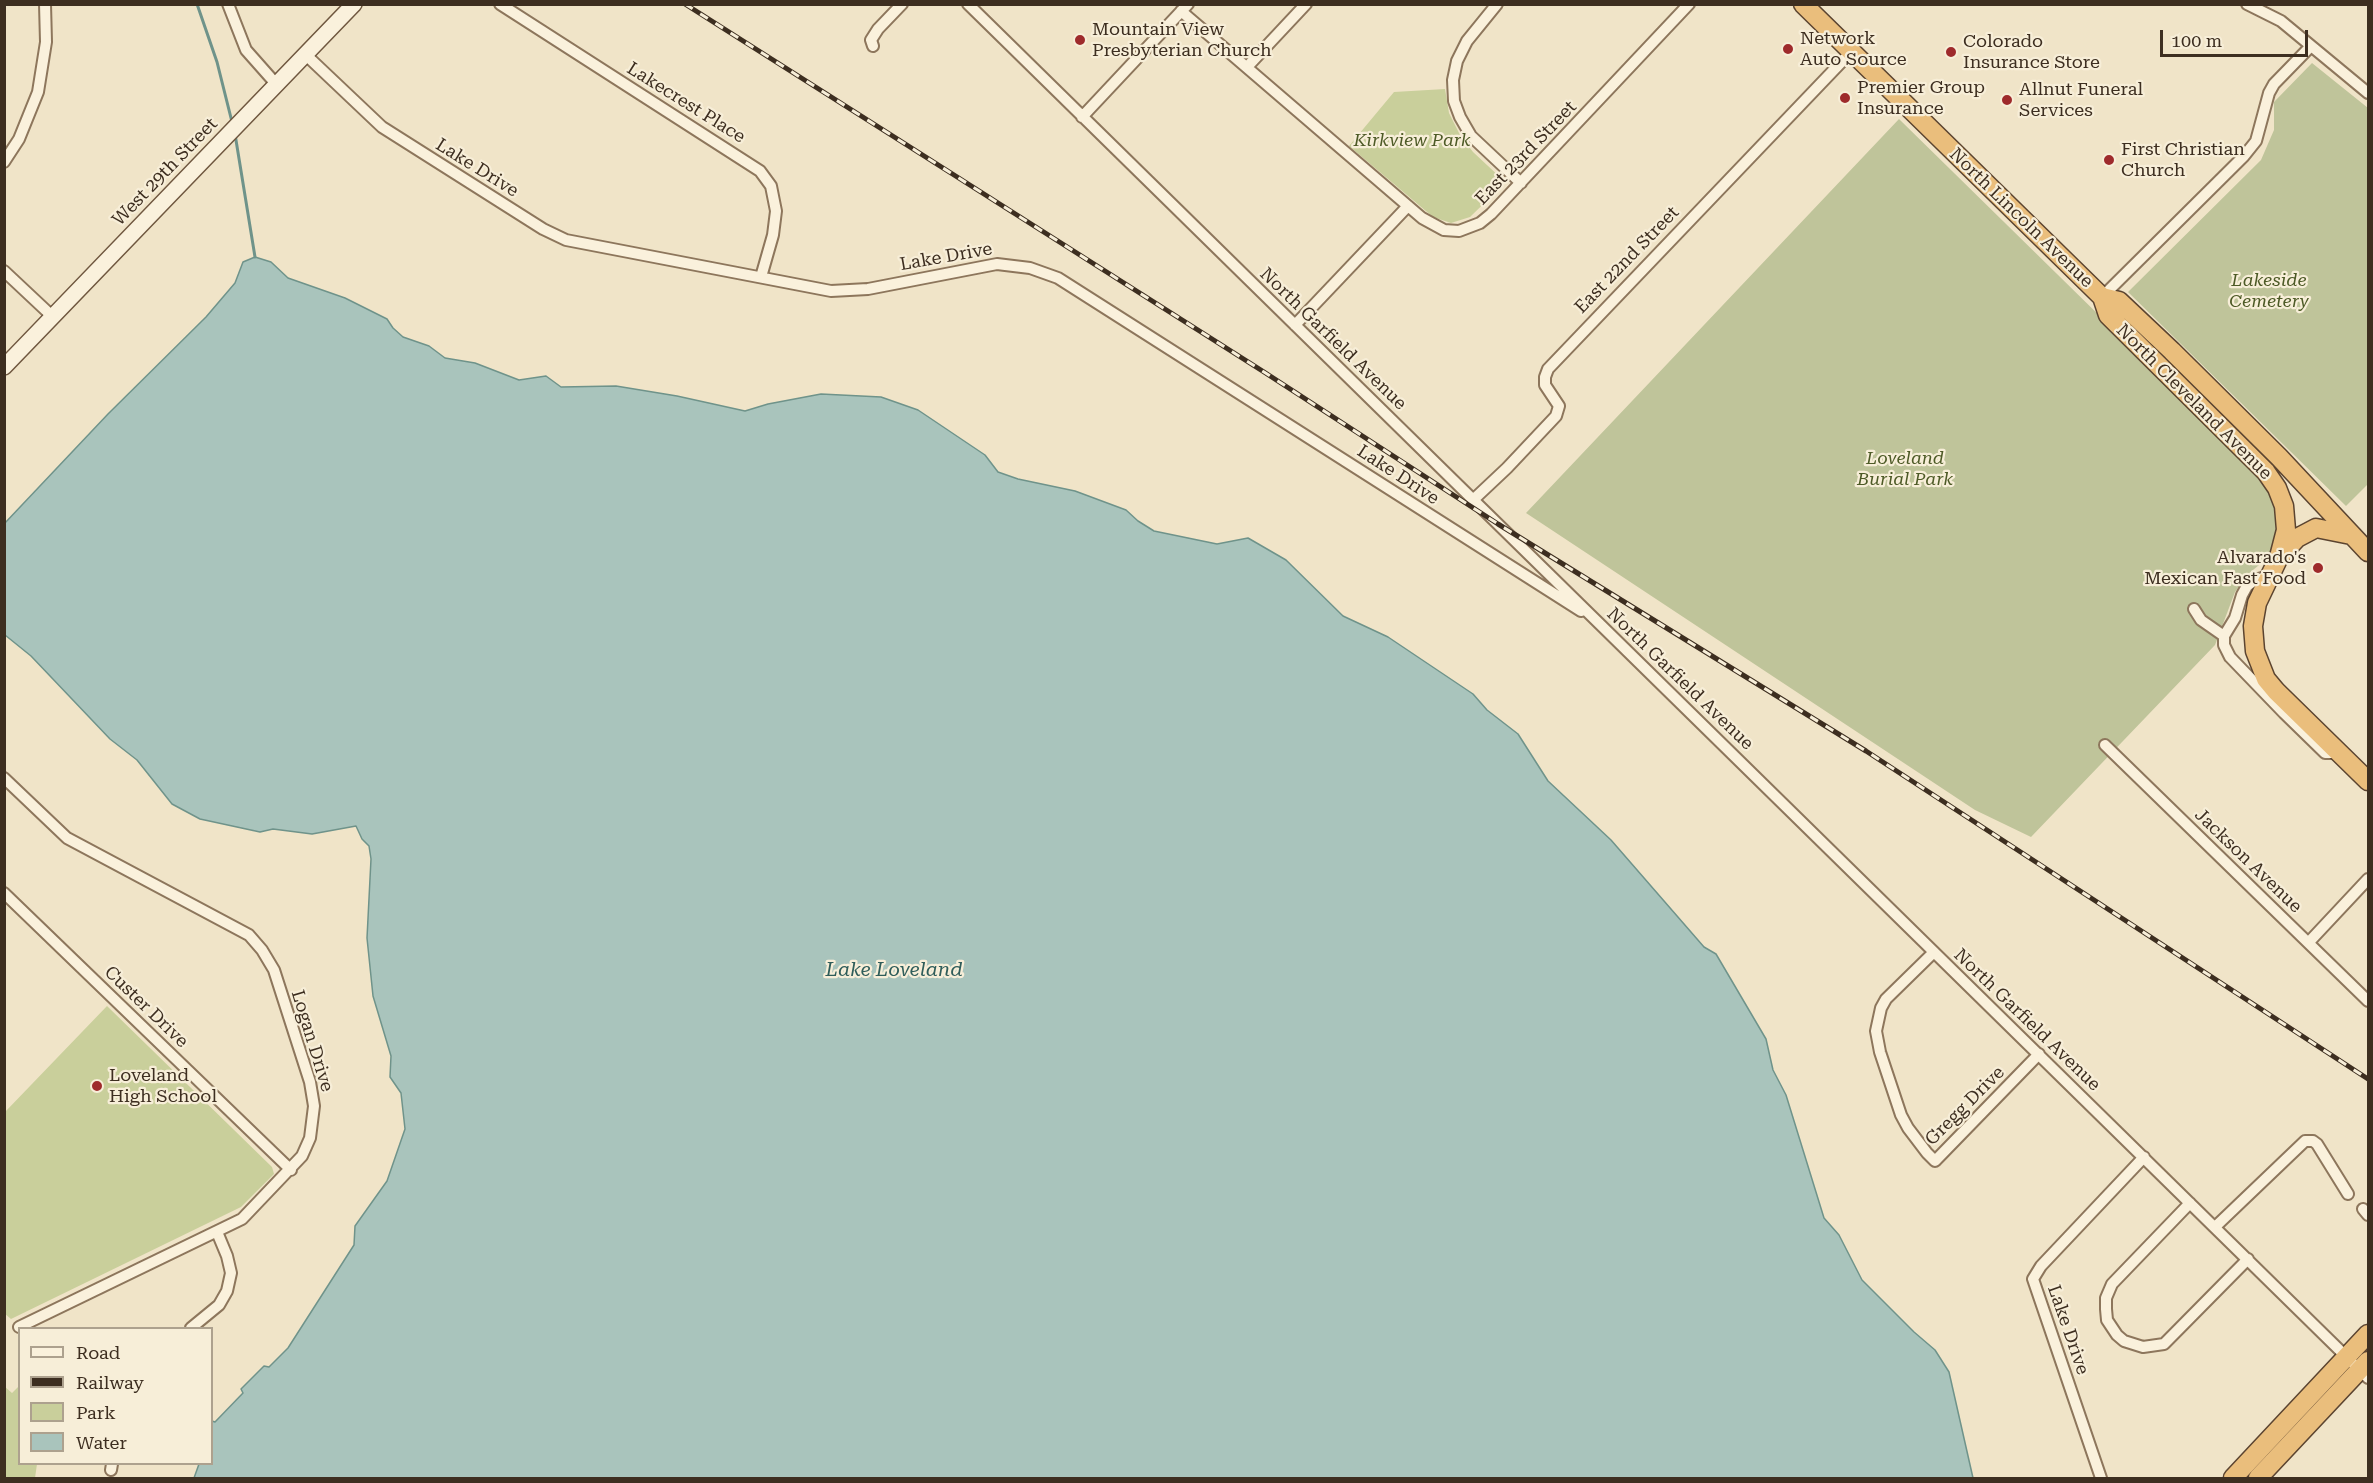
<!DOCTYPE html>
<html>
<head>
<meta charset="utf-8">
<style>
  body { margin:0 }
  #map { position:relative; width:2373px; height:1483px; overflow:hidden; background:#f0e4c8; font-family:"Roboto Serif",serif }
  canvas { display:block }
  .frame { position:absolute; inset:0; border:6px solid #3d2e20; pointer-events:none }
  .legend { position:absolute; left:18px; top:1327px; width:195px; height:138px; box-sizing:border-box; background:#f7eed8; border:2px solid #ada18e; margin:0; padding:8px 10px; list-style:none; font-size:18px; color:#3d2e20 }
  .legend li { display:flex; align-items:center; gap:12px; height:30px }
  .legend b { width:30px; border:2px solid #ada18e }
  .scale { position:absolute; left:2160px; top:30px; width:148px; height:27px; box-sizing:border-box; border:3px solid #3d2e20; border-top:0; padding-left:8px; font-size:18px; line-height:21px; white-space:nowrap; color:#3d2e20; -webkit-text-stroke:4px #f7eed8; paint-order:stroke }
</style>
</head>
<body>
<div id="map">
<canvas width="2373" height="1483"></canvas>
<div class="frame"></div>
<ul class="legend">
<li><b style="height:8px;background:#faf1dc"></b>Road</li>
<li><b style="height:8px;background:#3d2e20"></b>Railway</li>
<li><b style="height:16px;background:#c9cf9b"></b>Park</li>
<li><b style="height:16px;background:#a9c4bc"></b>Water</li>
</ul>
<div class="scale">100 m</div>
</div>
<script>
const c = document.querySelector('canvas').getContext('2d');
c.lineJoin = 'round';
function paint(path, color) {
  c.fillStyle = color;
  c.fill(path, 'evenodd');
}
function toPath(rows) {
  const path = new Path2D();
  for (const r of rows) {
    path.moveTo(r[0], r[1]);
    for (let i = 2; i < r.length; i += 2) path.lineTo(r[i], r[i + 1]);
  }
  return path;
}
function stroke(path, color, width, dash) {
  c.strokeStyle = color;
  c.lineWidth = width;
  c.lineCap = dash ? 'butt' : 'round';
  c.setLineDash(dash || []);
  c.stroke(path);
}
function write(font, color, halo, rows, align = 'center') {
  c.font = font + ' "Roboto Serif",serif';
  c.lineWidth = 4.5;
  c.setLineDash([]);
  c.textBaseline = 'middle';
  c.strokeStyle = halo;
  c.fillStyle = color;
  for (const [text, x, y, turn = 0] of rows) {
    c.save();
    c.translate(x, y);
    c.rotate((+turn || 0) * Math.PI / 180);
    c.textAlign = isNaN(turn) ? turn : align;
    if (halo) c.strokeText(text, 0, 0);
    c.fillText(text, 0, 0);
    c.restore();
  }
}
paint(toPath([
  [1445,89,1449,113,1460,135,1473,152,1502,179,1505,183,1470,217,1451,223,1433,217,1349,146,1394,92],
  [107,1006,272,1167,274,1174,241,1207,11,1319,4,1313,5,1112],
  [4,1386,12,1393,19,1386,20,1464,37,1464,35,1478,5,1478]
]), '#c9cf9b');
paint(toPath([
  [2312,63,2368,108,2368,484,2346,506,2128,292,2261,160,2274,130,2274,102],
  [1899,119,2266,479,2278,505,2276,536,2269,557,2248,574,2235,592,2215,645,2031,837,1975,810,1526,513]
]), '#bfc49a');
const water = toPath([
  [255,257,271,262,288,278,345,298,387,319,393,328,403,337,429,346,445,358,475,363,519,380,546,376,561,387,616,386,677,396,745,411,768,404,821,394,881,397,918,410,985,455,998,472,1018,479,1075,491,1126,510,1138,521,1154,531,1217,544,1248,538,1286,560,1343,616,1388,637,1473,694,1487,710,1518,734,1548,781,1611,840,1704,947,1716,954,1766,1039,1773,1070,1786,1095,1824,1218,1839,1235,1862,1280,1914,1332,1935,1350,1949,1372,1973,1478,194,1478,199,1464,212,1464,212,1421,215,1422,243,1393,241,1389,264,1366,269,1367,288,1348,354,1245,355,1226,387,1181,405,1129,401,1093,390,1077,391,1056,373,996,367,938,371,859,369,846,362,839,356,826,312,834,273,829,260,832,200,819,172,804,137,760,110,739,31,656,5,635,4,524,108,414,206,317,235,283,243,262,255,257]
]);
paint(water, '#a9c4bc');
stroke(water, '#6f938a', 1.5);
stroke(toPath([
  [197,4,217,62,232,122],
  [235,134,255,257]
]), '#6f938a', 3);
const minor = toPath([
  [228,4,246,50,277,85],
  [500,4,760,171,771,186,776,211,773,235,761,277],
  [968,4,2368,1378],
  [1497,4,1467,41,1457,61,1453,80,1454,101,1460,117,1471,136,1521,183],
  [2247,4,2281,21,2368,93],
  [1181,11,1422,218,1444,230,1459,231,1480,223,1491,214,1689,4],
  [873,46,871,40,878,29,902,4],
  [306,55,382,127,543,229,566,240,831,291,868,289,997,264,1030,268,1058,278,1581,611],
  [1247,67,1306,4],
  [1082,117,1188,4],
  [4,162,19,139,38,92,46,42,45,4],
  [4,271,53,317],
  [2102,297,2244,156,2256,141,2269,93,2274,84,2311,46],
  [1295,325,1408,206],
  [1473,500,1507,468,1556,416,1559,406,1545,385,1545,377,1548,369,1851,52],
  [2194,609,2201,620,2224,636],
  [2224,636,2224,645,2230,657,2284,713,2325,753,2339,753],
  [2224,636,2235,618,2242,595,2247,586,2255,580,2269,576],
  [2105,745,2368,1001],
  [4,778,67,838,249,935,262,950,274,970,310,1082,314,1106,310,1138,302,1156,242,1219,19,1327],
  [4,893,291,1170],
  [2309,942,2368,879],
  [1934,952,1886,999,1881,1008,1876,1031,1880,1052,1901,1115,1908,1128,1927,1153,1935,1161,2039,1054],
  [2190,1203,2112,1284,2106,1298,2106,1309,2107,1320,2117,1335,2124,1341,2143,1347,2164,1344,2248,1259],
  [2363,1209,2368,1215],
  [2215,1227,2305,1141,2313,1141,2317,1144,2348,1194],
  [191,1328,219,1305,227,1291,231,1273,227,1256,217,1232],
  [111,1470,112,1464],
  [2101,1478,2033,1279,2041,1266,2144,1157]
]);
const secondary = toPath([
  [4,367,354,4]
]);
const trunk = toPath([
  [1803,4,2102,297,2119,301,2172,351,2279,457,2368,552],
  [2102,297,2108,315,2266,472,2277,488,2284,506,2286,530,2279,557,2257,603,2253,626,2255,651,2266,679,2276,691,2368,781],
  [2280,556,2297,538,2316,528,2351,535],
  [2233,1478,2368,1334],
  [2258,1478,2368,1361]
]);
stroke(minor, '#8d765c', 14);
stroke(secondary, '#6f573f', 18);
stroke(trunk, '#5b4430', 21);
stroke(minor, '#faf1dc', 10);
stroke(secondary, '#faf1dc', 15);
stroke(trunk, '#eabe7c', 18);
const rail = toPath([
  [685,4,1264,372,1498,524,1866,751,2368,1079]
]);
stroke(rail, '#3d2e20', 5);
stroke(rail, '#f7eed8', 3, [9]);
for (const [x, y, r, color] of [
  [1080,40,6,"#9e2a2b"],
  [1788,49,6,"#9e2a2b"],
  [1951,52,6,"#9e2a2b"],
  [1845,98,6,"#9e2a2b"],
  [2007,100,6,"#9e2a2b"],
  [2109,160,6,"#9e2a2b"],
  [2318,568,6,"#9e2a2b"],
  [97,1086,6,"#9e2a2b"]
]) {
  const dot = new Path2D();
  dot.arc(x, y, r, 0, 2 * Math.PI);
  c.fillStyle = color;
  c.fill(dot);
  stroke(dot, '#f7eed8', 2);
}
write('18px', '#3d2e20', '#f7eed8', [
  ["Mountain View",1092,30],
  ["Presbyterian Church",1092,51],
  ["Network",1800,39],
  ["Auto Source",1800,60],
  ["Colorado",1963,42],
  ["Insurance Store",1963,63],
  ["Premier Group",1857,88],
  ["Insurance",1857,109],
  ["Allnut Funeral",2019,90],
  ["Services",2019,111],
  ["First Christian",2121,150],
  ["Church",2121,171],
  ["Alvarado's",2306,558,"right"],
  ["Mexican Fast Food",2306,579,"right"],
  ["Loveland",109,1076],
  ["High School",109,1097]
], 'left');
write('18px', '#3d2e20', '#f7eed8', [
  ["Lakecrest Place",686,103,32],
  ["East 23rd Street",1526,153,-46],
  ["Lake Drive",477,168,32],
  ["West 29th Street",165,172,-46],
  ["North Lincoln Avenue",2021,218,44],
  ["Lake Drive",946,257,-10],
  ["East 22nd Street",1627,260,-46],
  ["North Garfield Avenue",1333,339,44],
  ["North Cleveland Avenue",2194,402,45],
  ["Lake Drive",1398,475,33],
  ["North Garfield Avenue",1680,679,44],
  ["Jackson Avenue",2248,861,44],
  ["Custer Drive",146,1007,44],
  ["North Garfield Avenue",2027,1020,44],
  ["Logan Drive",312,1041,73],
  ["Gregg Drive",1965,1106,-45],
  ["Lake Drive",2068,1330,71]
]);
write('italic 18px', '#4d5a26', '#f7eed8', [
  ["Kirkview Park",1412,141],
  ["Lakeside",2269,281],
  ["Cemetery",2269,302],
  ["Loveland",1905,459],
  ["Burial Park",1905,480]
]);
write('italic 20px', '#2f5d5a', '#f7eed8', [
  ["Lake Loveland",894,970]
]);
</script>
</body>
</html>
